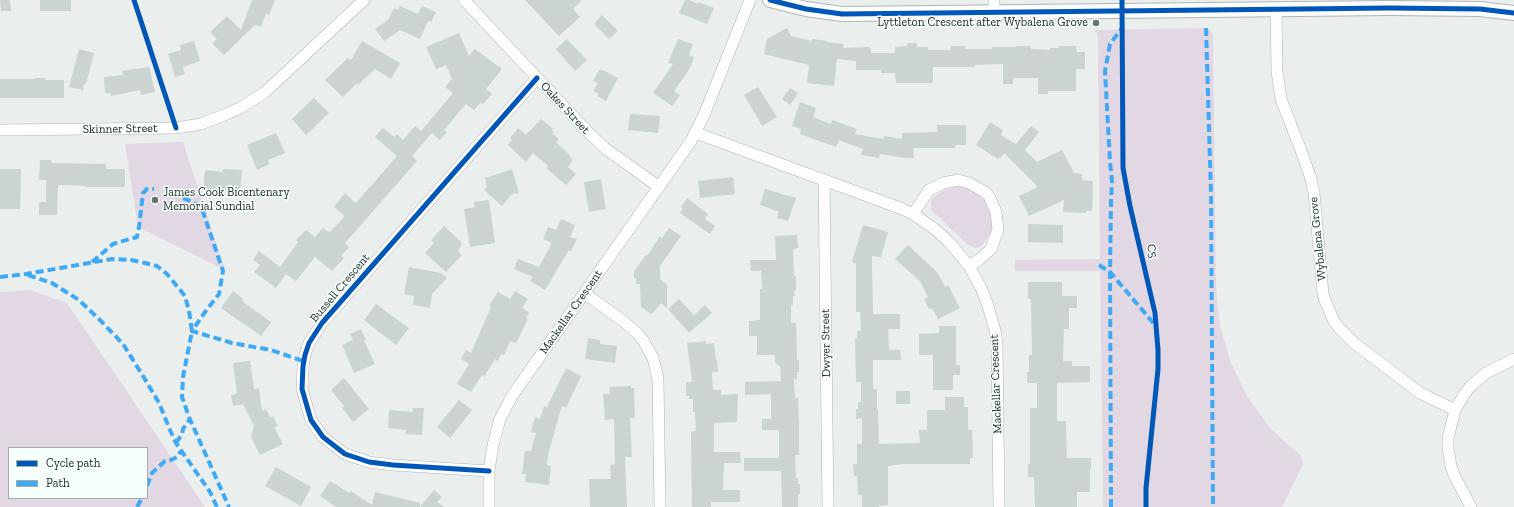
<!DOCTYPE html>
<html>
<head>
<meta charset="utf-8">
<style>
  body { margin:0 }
  #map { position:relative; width:1514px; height:507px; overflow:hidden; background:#eaefed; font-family:"Zilla Slab",serif }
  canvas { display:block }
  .legend { position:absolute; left:8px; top:447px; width:140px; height:52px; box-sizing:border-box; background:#f5fffb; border:1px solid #a3aba7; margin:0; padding:5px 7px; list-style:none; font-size:12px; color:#282c2a }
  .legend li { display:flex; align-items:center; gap:8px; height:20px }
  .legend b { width:20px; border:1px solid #a3aba7 }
</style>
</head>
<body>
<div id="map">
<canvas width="1514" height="507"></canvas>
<ul class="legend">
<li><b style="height:5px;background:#0057b8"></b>Cycle path</li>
<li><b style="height:5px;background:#3fa9f5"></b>Path</li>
</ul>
</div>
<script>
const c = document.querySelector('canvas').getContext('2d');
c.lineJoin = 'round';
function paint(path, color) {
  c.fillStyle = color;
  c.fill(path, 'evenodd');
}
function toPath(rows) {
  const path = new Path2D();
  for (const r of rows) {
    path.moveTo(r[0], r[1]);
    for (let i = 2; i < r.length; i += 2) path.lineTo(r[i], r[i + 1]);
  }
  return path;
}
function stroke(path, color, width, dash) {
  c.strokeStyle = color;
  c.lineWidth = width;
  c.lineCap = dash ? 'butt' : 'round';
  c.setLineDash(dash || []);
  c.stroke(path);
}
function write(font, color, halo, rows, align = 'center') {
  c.font = font + ' "Zilla Slab",serif';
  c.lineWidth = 3;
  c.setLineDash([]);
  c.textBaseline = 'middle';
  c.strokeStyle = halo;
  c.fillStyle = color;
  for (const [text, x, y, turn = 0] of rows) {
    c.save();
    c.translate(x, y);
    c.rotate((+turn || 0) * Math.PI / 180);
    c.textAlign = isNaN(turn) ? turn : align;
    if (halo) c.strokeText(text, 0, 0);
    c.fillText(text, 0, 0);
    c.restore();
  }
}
paint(toPath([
  [1206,28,1210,30,1213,35,1216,288,1220,326,1231,363,1248,398,1271,429,1301,456,1303,464,1282,507,1103,507,1100,271,1015,271,1015,260,1100,259,1098,38,1096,32,1093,30],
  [183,142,225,270,138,227,125,144],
  [955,187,964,187,973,190,981,195,990,207,993,222,992,228,989,236,982,246,976,248,968,245,931,210,931,200,936,195,946,189],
  [30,290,67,303,205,507,0,507,0,292],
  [9,448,147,448,147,498,9,498]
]), '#e1d8e4');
paint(toPath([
  [0,0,10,0,11,11,1,11],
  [40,0,71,0,71,11,40,11],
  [252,0,275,0,269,15,266,13,261,27,255,25,224,55,212,43,217,39,210,32,227,16,241,30],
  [525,0,582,0,573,9,580,17,559,36],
  [685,0,689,0,698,4,698,2,714,8,707,24,679,13],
  [400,6,418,14,422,6,436,12,431,22,428,21,420,39,400,30,384,41,375,29,388,20,394,8,398,10],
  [602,15,618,31,609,39,594,24],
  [787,28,791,36,812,41,812,39,827,41,827,42,843,44,843,48,870,47,871,53,895,53,895,47,907,46,907,43,917,43,917,47,928,47,928,50,951,50,951,46,965,46,965,49,992,49,992,47,1016,47,1016,46,1031,46,1031,49,1050,50,1050,48,1059,48,1059,46,1076,46,1077,52,1085,52,1085,69,1076,69,1076,91,1048,91,1048,94,1038,94,1038,78,1013,78,1013,84,1003,84,1003,64,975,65,975,67,933,67,933,83,896,83,895,73,881,73,881,70,856,70,856,61,837,59,834,86,807,83,809,65,764,54,767,39],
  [459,33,469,56,475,49,502,69,486,89,492,94,483,104,481,102,474,110,466,104,444,130,447,132,440,140,432,133,412,156,417,161,345,243,349,247,341,256,344,258,332,271,315,257,296,281,286,274,276,288,254,272,260,265,253,260,259,251,280,267,298,242,296,240,306,230,315,237,323,228,329,232,331,231,345,216,334,207,345,193,356,203,397,156,375,137,383,128,394,137,397,134,403,140,415,126,421,131,453,93,445,87,452,79,446,65,436,69,426,47],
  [567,39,587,60,575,71,556,49],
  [678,39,693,44,689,55,694,57,690,68,674,91,680,95,672,106,653,93,673,64,668,63],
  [194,41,200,61,183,67,185,74,175,77,168,54,181,50,180,45],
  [362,41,400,63,391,79,375,69,358,85,357,83,343,97,325,80,348,58,351,60],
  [79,49,94,53,86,84,84,84,83,90,69,87],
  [149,67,155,92,141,95,140,90,111,96,111,93,105,93,104,77,123,75,122,71],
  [599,70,603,70,618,78,606,101,597,96,599,94,593,91,598,83,593,81],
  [34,78,45,78,45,80,64,80,64,98,0,98,0,79,34,79],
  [758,87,777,117,762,126,744,95],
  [790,88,798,93,790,105,782,99],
  [314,98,329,113,306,135,292,119],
  [800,102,816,108,813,117,831,124,832,120,857,129,855,134,883,139,884,136,902,139,902,133,937,132,937,125,966,125,966,145,955,145,955,148,913,148,914,158,906,158,880,154,879,158,861,155,863,149,839,140,836,147,800,134,801,129,792,126],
  [630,114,660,116,658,133,628,130],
  [541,119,553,129,552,130,554,132,552,133,559,139,556,142,570,155,569,156,573,160,568,167,576,174,566,185,546,168,548,166,533,153,526,162,508,145,512,140,510,138,518,128,526,135],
  [990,122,1003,130,1001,135,1016,144,1031,126,1039,132,1025,150,1037,162,1062,150,1074,173,1082,174,1082,180,1093,181,1092,211,1086,211,1086,213,1063,212,1064,200,1029,216,1019,196,1038,187,1004,153,1001,158,1000,157,998,159,976,145],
  [276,133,285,153,268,160,270,164,257,170,247,145],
  [40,160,51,160,51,163,106,164,106,169,125,169,125,187,85,187,85,186,58,185,57,215,39,215,39,202,46,202,46,180,39,180],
  [0,169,21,169,20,209,0,209],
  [223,169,242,170,240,192,203,189,205,170,223,172],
  [512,169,519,193,512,194,502,206,484,190,487,187,485,178],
  [733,177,735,194,700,198,698,181],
  [601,179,606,209,589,212,584,182],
  [765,189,796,198,788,221,777,218,779,212,760,205],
  [687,198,708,214,705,219,715,226,710,234,680,213,683,208,681,207],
  [489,200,495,243,470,247,464,209,475,207,474,202],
  [561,219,575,225,570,237,577,239,571,251,569,250,545,290,530,281,533,277,514,269,518,259,539,267,552,243,543,239,548,227,556,230],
  [1028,224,1063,225,1063,243,1028,242],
  [863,225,888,232,881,257,872,256,873,314,900,314,900,329,888,329,889,350,900,350,901,360,873,360,873,389,877,389,877,409,878,409,879,444,920,443,919,430,927,430,927,410,945,410,945,397,964,397,964,407,968,407,968,430,972,430,973,458,970,458,970,464,903,464,888,466,888,505,879,506,879,507,862,507,862,495,858,495,857,476,854,476,853,464,857,464,857,444,862,444,862,418,856,419,856,409,858,409,858,402,861,402,861,382,856,382,855,338,857,338,857,331,861,331,860,312,856,312,856,264,852,262],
  [444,226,462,243,458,252,462,255,446,272,425,253,434,243,431,240],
  [669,228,681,236,660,266,660,279,667,285,667,308,661,303,652,314,641,307,640,284,636,284,636,278,634,278,634,271,646,255,647,256,660,236,662,238],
  [797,235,798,248,793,249,794,276,796,276,796,290,794,291,795,296,793,296,793,305,791,305,791,323,796,323,797,360,799,360,799,372,797,372,797,379,794,379,795,398,798,398,799,424,799,455,795,455,796,478,798,478,798,484,800,484,800,494,798,494,798,507,782,507,781,471,744,471,744,458,779,458,779,430,762,430,762,419,771,419,771,394,745,395,745,382,781,381,780,366,775,363,775,355,757,355,757,336,749,336,749,321,760,320,760,289,762,289,761,271,751,271,750,260,776,260,775,236],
  [908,245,937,272,945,287,948,285,960,308,938,319,932,308,929,309,924,299,928,297,920,281,895,259],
  [409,267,441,273,447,278,432,294,430,308,413,305,414,296,404,294],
  [1028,282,1062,282,1062,296,1077,296,1077,308,1069,308,1069,329,1064,329,1063,361,1072,361,1072,366,1090,366,1090,382,1057,383,1057,421,1066,421,1067,458,1091,458,1091,469,1090,469,1090,492,1077,492,1077,507,1035,507,1034,477,1028,477,1028,464,1030,464,1030,408,1037,408,1037,383,1027,383,1027,372,1029,372,1029,355,1032,355,1031,299,1028,299],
  [233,291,243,299,242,301,271,322,261,336,221,308],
  [515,291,528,299,522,308,529,313,526,318,528,319,516,343,510,341,504,355,501,354,498,361,495,359,484,377,482,375,471,392,457,384,469,364,461,359,466,350,471,353,491,307,489,305,498,292,510,299],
  [679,299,694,315,705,305,712,313,689,333,668,309],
  [376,304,409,328,396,345,364,320],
  [939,326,956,326,956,365,960,365,960,375,953,375,953,390,933,390,933,355,919,355,919,334,939,333],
  [361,329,366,340,364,341,375,364,354,373,342,345,353,340,350,334],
  [588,338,600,340,600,344,617,346,615,363,585,359],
  [706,341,706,344,714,343,716,360,717,360,718,372,712,372,713,390,721,390,721,395,738,394,737,422,714,423,714,452,740,452,741,463,724,463,723,490,740,490,740,502,711,502,711,507,692,507,691,432,696,431,695,412,693,412,693,399,689,399,689,396,686,396,686,382,692,382,687,343],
  [250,361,254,389,259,388,262,411,266,409,270,417,273,416,278,426,274,427,283,444,260,455,251,437,254,426,243,404,233,406,231,395,237,394,233,363],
  [566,368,581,376,566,408,562,406,549,451,547,465,551,466,549,485,525,482,526,474,522,474,525,451,531,451,536,433,531,432,535,417,540,419,544,406,547,407],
  [344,378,369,409,353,422,342,408,344,406,331,390],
  [631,386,631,388,634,388,635,418,630,418,632,457,625,457,627,507,590,507,589,479,611,479,610,465,615,464,614,419,605,420,603,394,610,394,609,387],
  [896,391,910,391,910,404,896,404],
  [459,400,472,410,450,438,437,427],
  [413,408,424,408,422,435,405,434,406,430,388,428,389,410,413,412],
  [276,467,311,487,301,506,265,486],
  [330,481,349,493,351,491,372,505,375,492,420,503,420,507,434,490,442,497,437,502,444,507,336,507,320,496]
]), '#cbd4d0');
const minor = toPath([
  [464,0,589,133,606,149,659,187],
  [994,0,994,13],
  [1276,9,1277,71,1281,99,1302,153,1311,179,1314,193,1323,294,1326,303,1334,321,1340,329,1354,343,1420,393,1455,410,1448,438,1448,448,1451,466,1454,475,1471,507],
  [0,130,176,128,201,124,227,114,240,108,264,93,364,0],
  [696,133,900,208,913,214,936,230,950,243,969,266,982,290,987,303,995,330,997,345,999,507],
  [824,179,828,507],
  [913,214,929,190,943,183,958,180,969,183,985,192,989,196,996,212,998,230,991,249,980,259,969,266],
  [584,293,623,321,637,333,643,340,653,358,658,379,660,507],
  [1455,410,1465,393,1471,386,1486,373,1514,359],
  [489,471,393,465,369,462,345,454,323,437,311,420,302,389,303,366,305,355,309,343,322,323,537,78],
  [489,507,489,471,493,445,500,419,512,396,691,141,704,115,750,0]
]);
const tertiary = toPath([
  [770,0,806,9,842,14,1390,8,1480,9,1514,13]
]);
stroke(minor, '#b1b5b4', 12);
stroke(tertiary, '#b1b5b4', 16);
stroke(minor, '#fcfdfc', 11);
stroke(tertiary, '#fcfdfc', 14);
stroke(toPath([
  [1206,28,1211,194,1213,507],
  [172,193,201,206,223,271,219,294,205,312,192,331,232,343,271,350,303,361],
  [92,262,113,244,137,237,139,227,143,193,147,189,154,189],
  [1099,265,1110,272,1155,325],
  [28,275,52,283,79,300,101,321,123,344,143,376,159,403,170,430,176,443,210,492,217,507],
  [0,277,26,274,112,259,131,260,145,263,157,266,167,274,185,296,189,311,192,331,183,377,182,397,189,417,229,507],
  [176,443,182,434,183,429,190,419],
  [147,486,152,473,165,461,171,460,177,457,181,451],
  [137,507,142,498],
  [1111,507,1110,272,1111,201,1112,181,1110,162,1105,71,1110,44,1122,28]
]), '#3fa9f5', 4, [8, 4]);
stroke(toPath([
  [134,0,176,128],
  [770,0,806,9,842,14,1390,8,1480,9,1514,13],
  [1122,0,1123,168,1130,206,1155,313,1158,350,1158,369,1146,488,1146,507],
  [489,471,393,465,369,462,345,454,323,437,311,420,302,389,303,366,305,355,309,343,322,323,537,78]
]), '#0057b8', 5);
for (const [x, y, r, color] of [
  [1096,23,4,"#6c706e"],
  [155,200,4,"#6c706e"]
]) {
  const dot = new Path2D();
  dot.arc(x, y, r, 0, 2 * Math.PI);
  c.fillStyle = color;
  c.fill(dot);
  stroke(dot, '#f5fffb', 1.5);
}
write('12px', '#282c2a', '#f5fffb', [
  ["Lyttleton Crescent after Wybalena Grove",1088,23],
  ["James Cook Bicentenary",163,193,"left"],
  ["Memorial Sundial",163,207,"left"]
], 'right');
write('12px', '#282c2a', '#f5fffb', [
  ["Oakes Street",565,108,47],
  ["Skinner Street",120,129,-1],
  ["Wybalena Grove",1318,239,-96],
  ["C5",1152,251,77],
  ["Bussell Crescent",340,288,-50],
  ["Mackellar Crescent",571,312,-55],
  ["Dwyer Street",826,343,-91],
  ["Mackellar Crescent",996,384,-92]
]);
</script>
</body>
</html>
